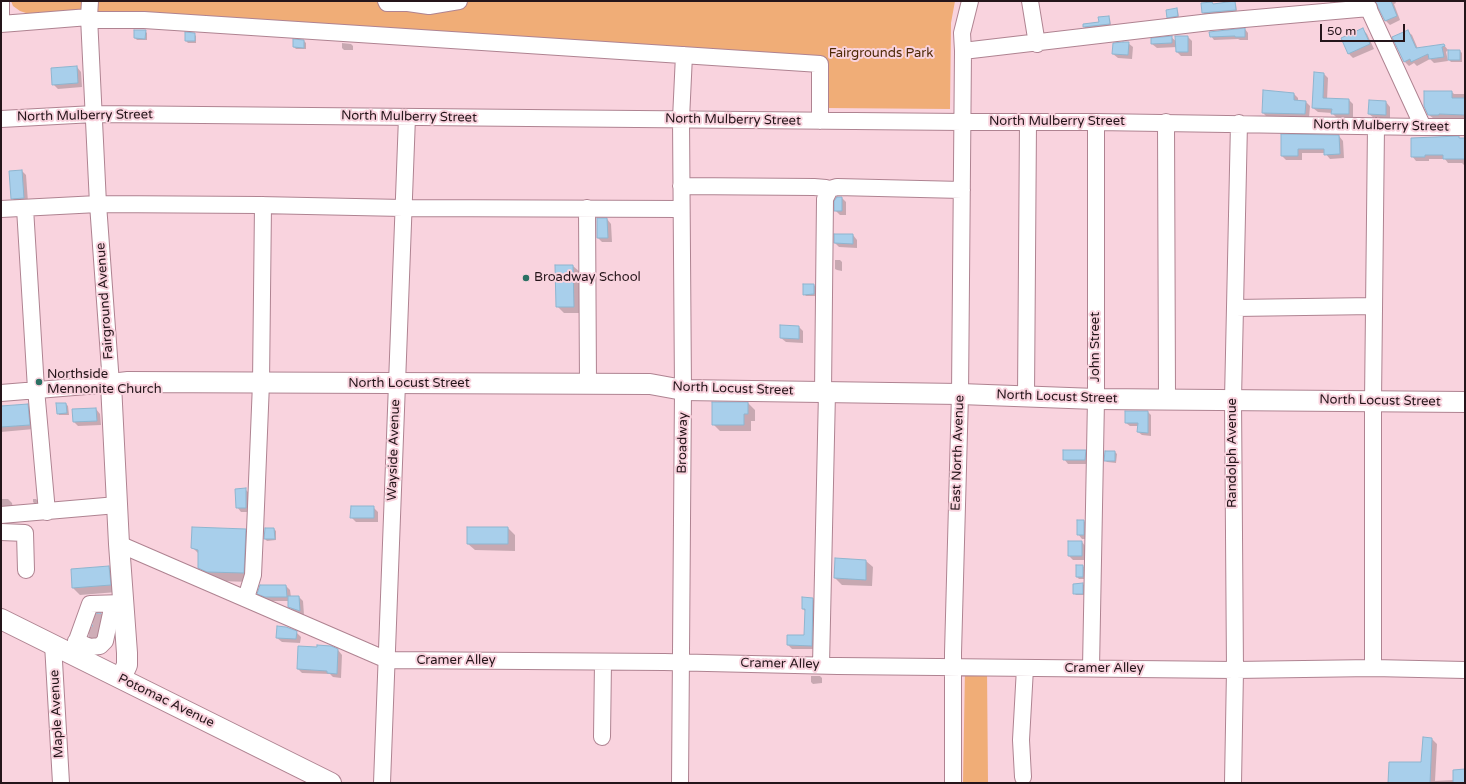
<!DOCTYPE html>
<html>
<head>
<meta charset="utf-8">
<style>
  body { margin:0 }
  #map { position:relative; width:1466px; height:784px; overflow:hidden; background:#f9d3de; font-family:"Varela Round",sans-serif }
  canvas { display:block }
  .frame { position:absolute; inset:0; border:2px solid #25151a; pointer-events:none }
  .scale { position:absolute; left:1320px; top:24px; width:85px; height:18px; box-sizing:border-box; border:2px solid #25151a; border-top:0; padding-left:5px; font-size:12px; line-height:14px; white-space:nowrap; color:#25151a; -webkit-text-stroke:3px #f9d3de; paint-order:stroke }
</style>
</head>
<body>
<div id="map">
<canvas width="1466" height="784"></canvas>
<div class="frame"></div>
<div class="scale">50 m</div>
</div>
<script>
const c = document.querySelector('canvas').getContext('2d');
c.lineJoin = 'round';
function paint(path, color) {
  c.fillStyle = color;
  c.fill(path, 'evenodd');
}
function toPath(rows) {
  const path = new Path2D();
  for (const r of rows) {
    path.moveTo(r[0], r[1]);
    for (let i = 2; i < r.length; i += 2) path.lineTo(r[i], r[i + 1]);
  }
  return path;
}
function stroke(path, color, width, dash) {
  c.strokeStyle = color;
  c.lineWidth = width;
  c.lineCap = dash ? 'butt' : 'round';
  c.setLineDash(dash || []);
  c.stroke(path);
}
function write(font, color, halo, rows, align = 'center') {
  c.font = font + ' "Varela Round",sans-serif';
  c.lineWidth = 4;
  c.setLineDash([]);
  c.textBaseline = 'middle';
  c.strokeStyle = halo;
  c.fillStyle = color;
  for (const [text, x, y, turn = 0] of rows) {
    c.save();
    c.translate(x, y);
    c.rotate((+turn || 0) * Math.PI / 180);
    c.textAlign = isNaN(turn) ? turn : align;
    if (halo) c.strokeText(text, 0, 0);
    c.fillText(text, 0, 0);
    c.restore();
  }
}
paint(toPath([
  [11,1,955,1,951,23,950,109,826,108,827,60,351,27,97,14,96,11,29,14,20,11,13,6],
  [965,669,987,669,988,783,963,783]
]), '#f0ad77');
paint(toPath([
  [1329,1,1348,1,1349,4,1332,5],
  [1377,1,1395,1,1396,3,1394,4,1400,20,1390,25,1385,20],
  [1234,2,1236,4,1237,12,1205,15,1203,13,1212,3,1214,5],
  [1177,9,1178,11,1179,18,1169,19,1168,17],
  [1108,17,1110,19,1111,26,1086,29,1084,27,1100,23],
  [1245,29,1248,33,1248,40,1240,40,1238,39,1214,40,1211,36],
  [1363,30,1367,34,1374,49,1353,58,1349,54,1342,39],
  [135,31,145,31,147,33,147,40,137,40,135,38],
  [1407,31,1412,35,1418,49,1444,45,1448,50,1446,52,1448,61,1434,63,1430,59,1417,66,1414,63,1409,66,1404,61],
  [194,34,196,36,196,43,188,43,186,41],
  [1171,37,1177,42,1188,37,1192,41,1192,56,1181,56,1177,52,1177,47,1157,48,1152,44],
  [304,41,306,43,306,49,296,49,294,47],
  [342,43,351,44,353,46,353,50,344,50,342,48],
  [1128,43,1133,47,1132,59,1118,58,1113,54],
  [1460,51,1462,53,1462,62,1451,62,1449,60],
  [77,67,81,72,82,87,58,89,53,84],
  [1324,74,1328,78,1327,100,1349,100,1353,104,1353,118,1337,118,1332,113,1318,112,1313,108],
  [1452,92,1454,94,1465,94,1465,119,1434,119,1429,115],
  [1294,94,1298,98,1298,102,1306,102,1310,106,1309,118,1267,117,1263,113],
  [1386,102,1390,107,1390,119,1374,118,1369,114],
  [1282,135,1339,136,1343,141,1344,158,1330,159,1325,153,1302,153,1302,160,1286,160,1282,156],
  [1465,138,1465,166,1462,163,1448,163,1445,159,1429,159,1429,161,1416,161,1412,156,1412,139],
  [22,171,26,175,28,202,17,203,12,198],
  [842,198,846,202,846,215,840,215,835,210],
  [607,219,611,224,612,242,602,242,598,238],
  [853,235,857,240,857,248,839,247,835,243],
  [835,260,840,260,842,262,842,271,837,270,835,269],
  [573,266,580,272,580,313,564,313,557,306],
  [814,285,816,287,816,296,806,296,804,294],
  [799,327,803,331,803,343,786,342,781,338],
  [748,403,755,410,755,421,751,421,751,431,720,431,713,424],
  [57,404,66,404,68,406,69,415,59,415,58,413],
  [27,405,32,410,34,429,1,432,1,407],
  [96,409,100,414,101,425,78,426,74,422],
  [1148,412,1151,415,1151,436,1142,435,1138,432,1139,426,1130,426,1126,423],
  [1085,451,1090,456,1089,464,1068,464,1064,459],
  [1115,452,1117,454,1116,463,1107,462,1105,460],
  [245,489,250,494,250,512,241,512,237,507],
  [1,499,8,499,12,503,13,509,1,511],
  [33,499,36,499,38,501,38,504,35,504,33,502],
  [373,507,378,512,378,522,356,522,351,517],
  [1084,521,1088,525,1088,539,1082,539,1078,534],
  [508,528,515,535,515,551,475,550,468,544],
  [274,529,276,531,276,540,267,541,265,539],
  [245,530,254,539,252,582,217,581,209,577,199,567,199,554,192,547],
  [1069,542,1082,542,1086,547,1086,560,1073,560,1069,556],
  [866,561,873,567,872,586,842,585,835,578],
  [1077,566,1083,566,1085,568,1085,579,1079,579,1077,577],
  [109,567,116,574,117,592,80,595,73,588],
  [1083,584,1085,586,1084,595,1076,595,1074,593],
  [286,586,290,590,291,597,299,597,303,601,304,615,294,611,289,607,289,601,270,601,263,598,258,593],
  [813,599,816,602,815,649,792,649,788,645,805,636,806,612,803,609],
  [97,614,101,614,103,616,98,638,94,639,90,636],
  [296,632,301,637,300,643,282,642,277,638],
  [338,650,342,655,341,678,333,677,330,674,302,673,298,669],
  [811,676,820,676,822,678,822,683,813,684,811,682],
  [1432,739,1437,744,1435,781,1454,780,1465,770,1465,783,1389,783,1422,763]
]), '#0003');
const building = toPath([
  [1235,1,1236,10,1202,13,1201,3,1212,2,1213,4,1235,1],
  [1375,1,1391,1,1397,16,1385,21,1375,1],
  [1177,8,1178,16,1167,18,1166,10,1177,8],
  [1109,16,1110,24,1083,27,1083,24,1099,22,1098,17,1109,16],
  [1245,28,1245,37,1235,37,1235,36,1210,37,1209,32,1245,28],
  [1363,28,1370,44,1348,54,1341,38,1363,28],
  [134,30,146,30,145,39,134,38,134,30],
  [1408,30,1416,48,1444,44,1445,46,1442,47,1444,57,1429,59,1428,54,1411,62,1410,59,1404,62,1392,37,1408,30],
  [185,32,195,33,195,41,185,41,185,32],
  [1172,36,1172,43,1151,44,1151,38,1172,36],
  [1175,36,1188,36,1188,52,1176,52,1175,36],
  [293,39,304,40,304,48,293,47,293,39],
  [1123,42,1129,42,1128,55,1112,54,1113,43,1123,42],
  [1448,50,1460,50,1460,60,1448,60,1448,50],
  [77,66,78,83,52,85,51,68,77,66],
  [1314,72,1324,73,1323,98,1349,99,1349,114,1331,114,1332,109,1312,108,1314,72],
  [1263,90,1294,93,1294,100,1306,101,1305,114,1262,113,1263,90],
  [1424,91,1452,91,1452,98,1465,98,1465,115,1439,114,1439,115,1428,115,1424,106,1424,91],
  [1369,100,1386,101,1386,115,1368,114,1369,100],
  [1281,134,1339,135,1340,154,1324,155,1324,149,1298,149,1298,156,1281,156,1281,134],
  [1459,136,1459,138,1465,138,1465,159,1443,159,1443,155,1425,155,1425,157,1411,157,1411,138,1459,136],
  [22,170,24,198,11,199,9,171,22,170],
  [837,197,842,197,842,211,834,211,834,201,837,197],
  [597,218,607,218,608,238,597,238,597,218],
  [834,234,853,234,853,244,834,243,834,234],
  [555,265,573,265,574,307,556,307,555,265],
  [803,284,814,284,814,294,803,295,803,284],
  [780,325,799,326,799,339,780,338,780,325],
  [712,402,748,402,748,414,744,414,744,425,712,425,712,402],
  [56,403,66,403,67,413,57,414,56,403],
  [28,404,30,425,1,427,1,406,28,404],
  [96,408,97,421,73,422,72,409,96,408],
  [1125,411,1148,411,1148,433,1137,432,1138,423,1125,423,1125,411],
  [1063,450,1086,450,1085,460,1063,460,1063,450],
  [1105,451,1115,451,1115,461,1104,461,1105,451],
  [246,488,246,508,236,508,235,489,246,488],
  [351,506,374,506,374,518,350,518,351,506],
  [1077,520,1084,520,1084,535,1077,535,1077,520],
  [192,527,246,529,244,573,207,572,198,568,198,550,191,548,192,527],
  [467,527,508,527,508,544,467,544,467,527],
  [265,528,274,528,275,539,264,539,265,528],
  [1068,541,1082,541,1082,556,1068,556,1068,541],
  [835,558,866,560,866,580,834,578,835,558],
  [1076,565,1083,565,1083,577,1076,577,1076,565],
  [109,566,111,585,72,588,71,569,109,566],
  [1083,583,1083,594,1073,594,1073,584,1083,583],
  [260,585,286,585,287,597,265,597,257,594,260,585],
  [288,596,299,596,300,611,288,607,288,596],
  [802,597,813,598,812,646,787,645,787,635,804,635,805,609,802,609,802,597],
  [97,613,101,613,96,636,91,637,89,636,97,613],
  [277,626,286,627,297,631,296,639,276,638,277,626],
  [317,645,331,646,338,649,337,674,327,673,327,671,297,669,298,646,317,647,317,645],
  [1423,737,1432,738,1430,783,1388,783,1389,762,1421,762,1423,737],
  [1465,769,1465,783,1453,783,1453,770,1465,769]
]);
paint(building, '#a8cfeb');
stroke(building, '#8eb5cf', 1);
stroke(toPath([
  [93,622,105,622],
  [89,635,102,634]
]), '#cfadb7', 16, [16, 8]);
const minor = toPath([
  [386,1,387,3,408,3,429,6,459,1],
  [1030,1,1037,44],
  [1365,1,1423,127],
  [1,18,1,1],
  [89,20,144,20,820,64,820,121],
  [1,24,89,17],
  [963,51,1210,22,1369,8],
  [1,119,94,114,963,122,1096,122,1423,127,1465,127],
  [1166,122,1167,399],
  [681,186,814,187,826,188,829,190],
  [25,208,36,389,47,512],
  [587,208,588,384],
  [1,209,98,204,259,205,403,208,681,209],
  [1235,308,1374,306],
  [823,392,825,199,830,189,837,187,962,190],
  [1,393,111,384,98,204,89,17,90,1],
  [1026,396,1028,122],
  [1,515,117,505],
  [1,532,25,533,26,570],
  [119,544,387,660,664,662,838,666,1235,670,1373,668,1465,670],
  [246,598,253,575,255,531,261,383,263,205],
  [76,641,90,647,100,646,105,641,113,604],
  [53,644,61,783],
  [72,654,90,604,123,603],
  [821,665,827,392],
  [1091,668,1096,399,1096,122],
  [1373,668,1373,401,1376,126],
  [602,737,603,662],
  [1023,777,1021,740,1025,668],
  [382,783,407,117],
  [680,783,683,390,681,119,684,55],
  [953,783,953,653,960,394,963,51,962,33,970,1],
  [1233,783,1235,670,1233,399,1239,123]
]);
const major = toPath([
  [1,619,331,783],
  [121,678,127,665,127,653,119,544,111,384,128,382,650,384,683,390,960,394,1096,399,1465,402]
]);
stroke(minor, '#af8391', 18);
stroke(major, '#af8391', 22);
stroke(minor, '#fff', 16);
stroke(major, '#fff', 20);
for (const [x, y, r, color] of [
  [526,278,4,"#2b7063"],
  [39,382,4,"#2b7063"]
]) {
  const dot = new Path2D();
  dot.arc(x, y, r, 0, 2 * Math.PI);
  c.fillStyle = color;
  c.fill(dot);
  stroke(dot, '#f9d3de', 1.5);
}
write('13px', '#4e2a07', '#f9d3de', [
  ["Fairgrounds Park",881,54]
]);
write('13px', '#25151a', '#f9d3de', [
  ["North Mulberry Street",85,116,-1],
  ["North Mulberry Street",409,117,1],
  ["North Mulberry Street",733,120,1],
  ["North Mulberry Street",1057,122],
  ["North Mulberry Street",1381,126,1],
  ["Fairground Avenue",105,301,-94],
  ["John Street",1096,347,-90],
  ["North Locust Street",409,384],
  ["North Locust Street",733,389,2],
  ["North Locust Street",1057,397,2],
  ["North Locust Street",1380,401,1],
  ["Broadway",683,443,-89],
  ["Wayside Avenue",394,450,-88],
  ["East North Avenue",958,453,-88],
  ["Randolph Avenue",1233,453,-90],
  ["Cramer Alley",456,661],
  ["Cramer Alley",780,664,1],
  ["Cramer Alley",1104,669],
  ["Potomac Avenue",166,701,26],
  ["Maple Avenue",57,714,-93]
]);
write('13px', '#25151a', '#f9d3de', [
  ["Broadway School",534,278],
  ["Northside",47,375],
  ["Mennonite Church",47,390]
], 'left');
</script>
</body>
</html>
